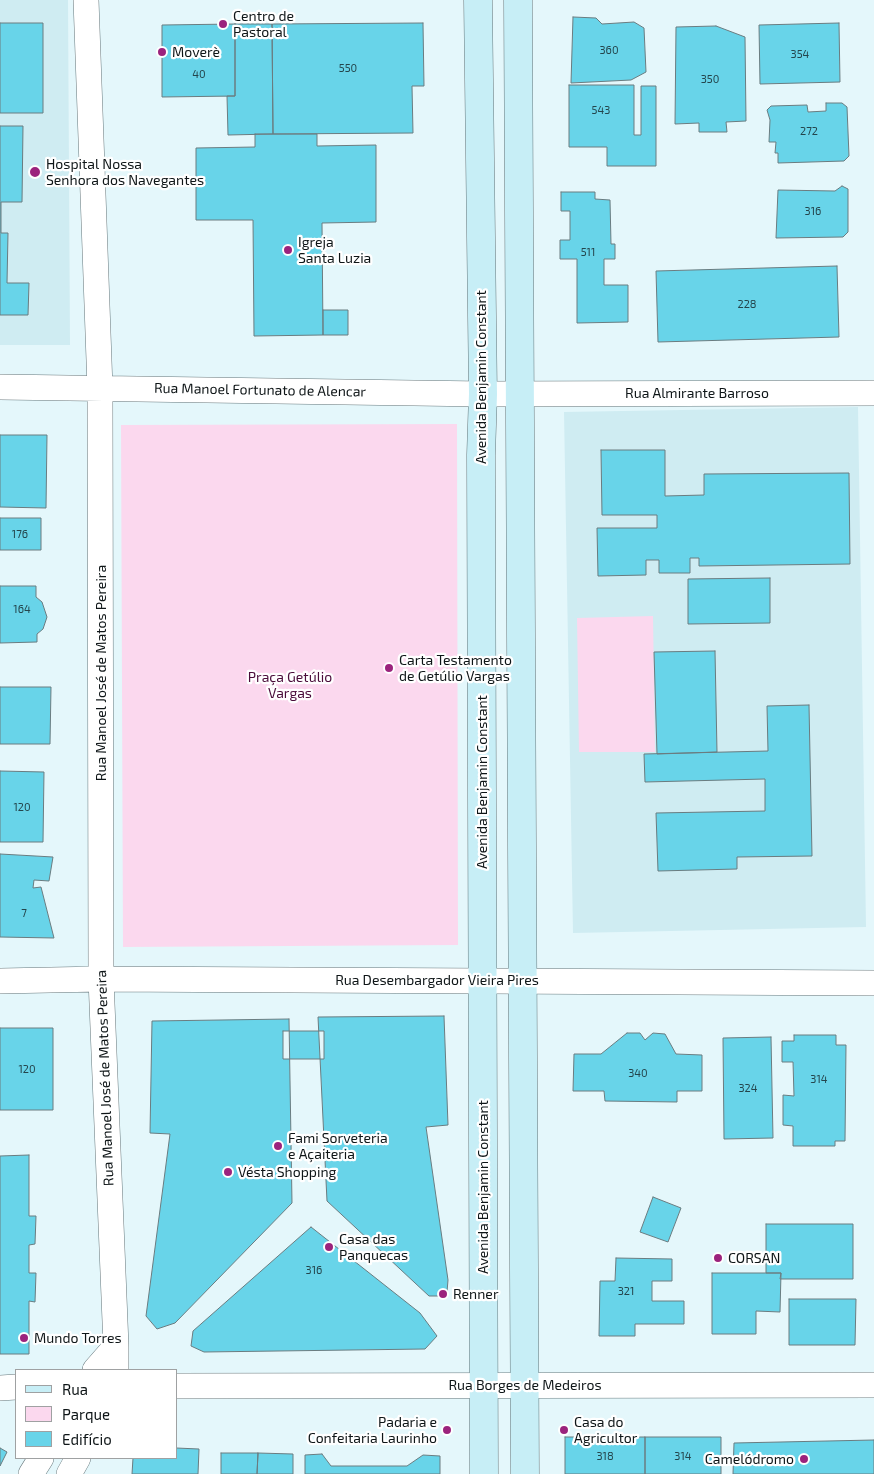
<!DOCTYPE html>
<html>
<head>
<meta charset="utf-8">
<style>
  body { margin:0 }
  #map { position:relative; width:874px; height:1474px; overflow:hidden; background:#e4f7fb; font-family:"Exo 2",sans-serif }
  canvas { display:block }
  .legend { position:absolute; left:15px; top:1369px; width:162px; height:90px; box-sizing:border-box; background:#fff; border:1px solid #9fa1a2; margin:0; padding:6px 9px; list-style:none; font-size:15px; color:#0e1517 }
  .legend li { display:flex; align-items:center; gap:10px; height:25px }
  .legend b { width:25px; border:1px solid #9fa1a2 }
</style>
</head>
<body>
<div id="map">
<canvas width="874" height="1474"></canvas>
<ul class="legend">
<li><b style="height:6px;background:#c7eef6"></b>Rua</li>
<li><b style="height:14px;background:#fbd8ee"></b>Parque</li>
<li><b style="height:14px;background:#68d4e9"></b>Edifício</li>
</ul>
</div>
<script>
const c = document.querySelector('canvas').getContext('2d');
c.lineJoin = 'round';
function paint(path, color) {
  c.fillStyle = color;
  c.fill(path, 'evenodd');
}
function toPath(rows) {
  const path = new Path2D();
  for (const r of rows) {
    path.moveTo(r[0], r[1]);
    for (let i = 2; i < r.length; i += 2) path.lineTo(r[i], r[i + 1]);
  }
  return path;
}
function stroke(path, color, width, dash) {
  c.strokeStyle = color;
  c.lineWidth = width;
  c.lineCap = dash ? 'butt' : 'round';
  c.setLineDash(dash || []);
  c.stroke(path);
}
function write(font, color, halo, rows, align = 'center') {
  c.font = font + ' "Exo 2",sans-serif';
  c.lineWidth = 4.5;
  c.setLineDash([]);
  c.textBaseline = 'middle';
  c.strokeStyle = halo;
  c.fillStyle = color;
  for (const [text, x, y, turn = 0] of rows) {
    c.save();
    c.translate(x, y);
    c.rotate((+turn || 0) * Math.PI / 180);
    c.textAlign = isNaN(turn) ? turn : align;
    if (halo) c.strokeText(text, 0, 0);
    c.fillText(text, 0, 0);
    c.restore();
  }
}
paint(toPath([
  [0,0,68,0,70,345,0,345],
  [858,407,866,927,573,933,564,412]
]), '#cfecf2');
paint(toPath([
  [457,424,458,945,123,947,121,425],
  [653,616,655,752,579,752,577,618]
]), '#fbd8ee');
const building = toPath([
  [573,17,596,18,602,24,634,22,644,28,646,72,631,80,571,83,573,17],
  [0,23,43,23,43,113,0,113,0,23],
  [423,23,424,86,412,86,413,133,273,134,272,24,423,23],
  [839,23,840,82,760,84,759,25,839,23],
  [235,24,272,24,273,134,228,135,227,96,235,96,235,24],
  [235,24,235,96,162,97,162,25,235,24],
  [716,26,745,37,746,121,726,122,727,132,699,132,699,123,675,124,676,27,716,26],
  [569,85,634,85,634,135,641,135,641,86,656,86,656,166,607,166,607,147,569,147,569,85],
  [826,103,842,103,847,107,849,156,844,161,778,163,778,153,775,153,776,142,769,142,770,120,767,110,771,106,807,105,808,112,826,111,826,103],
  [0,126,23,126,22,202,1,202,1,233,8,233,7,283,29,283,28,315,0,315,0,126],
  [255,134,317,134,317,146,376,145,376,222,322,223,323,335,254,336,253,220,196,220,196,148,255,147,255,134],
  [842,186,848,189,848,232,843,237,776,238,778,190,835,191,842,186],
  [561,192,595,192,595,199,610,200,611,244,615,244,615,259,604,259,604,285,628,285,628,322,577,323,577,259,560,259,560,240,570,240,570,211,561,211,561,192],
  [837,266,839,337,658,342,656,271,837,266],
  [323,310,348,310,348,335,323,335,323,310],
  [0,435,47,435,46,508,0,507,0,435],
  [601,450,665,450,665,496,704,495,704,474,849,473,850,564,699,566,699,558,690,558,690,573,659,573,659,560,646,560,646,575,598,576,597,528,657,528,657,515,602,515,601,450],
  [0,518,41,518,41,550,0,550,0,518],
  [770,578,770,623,688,624,688,579,770,578],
  [0,586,36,586,36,597,42,602,47,617,43,629,37,634,37,642,0,643,0,586],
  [715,651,717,752,657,754,654,652,715,651],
  [0,687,51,687,50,744,0,744,0,687],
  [809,705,812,856,737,857,737,869,658,871,656,813,765,811,765,779,645,782,644,754,768,751,767,706,809,705],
  [0,771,44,772,43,842,0,842,0,771],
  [0,854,53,857,49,881,34,880,33,888,41,887,54,938,0,937,0,854],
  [444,1016,448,1125,426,1127,448,1280,447,1292,439,1296,429,1296,327,1201,318,1017,444,1016],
  [289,1019,292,1203,175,1323,157,1329,146,1316,170,1134,150,1133,152,1021,289,1019],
  [0,1028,53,1028,53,1110,0,1110,0,1028],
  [283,1031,324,1031,324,1059,283,1059,283,1031],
  [627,1033,640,1033,645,1040,653,1033,665,1034,676,1054,702,1055,702,1091,677,1091,677,1102,605,1101,604,1091,573,1091,574,1054,601,1054,627,1033],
  [794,1035,836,1035,836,1045,846,1045,845,1141,835,1141,835,1146,793,1146,793,1126,783,1125,783,1095,794,1096,793,1062,782,1062,782,1041,794,1041,794,1035],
  [771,1037,773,1138,724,1139,723,1038,771,1037],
  [29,1155,29,1216,36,1216,35,1244,29,1245,29,1273,36,1273,35,1302,29,1301,29,1354,0,1354,0,1156,29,1155],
  [653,1197,681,1208,668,1242,640,1232,653,1197],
  [766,1224,853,1224,853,1279,780,1279,781,1273,766,1273,766,1224],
  [311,1227,420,1313,437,1336,425,1349,204,1352,191,1346,193,1331,311,1227],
  [616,1258,672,1259,672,1281,652,1281,652,1301,684,1301,684,1324,635,1324,635,1336,599,1336,600,1281,615,1281,616,1258],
  [712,1273,781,1273,780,1312,756,1311,756,1334,712,1334,712,1273],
  [789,1299,856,1299,855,1345,789,1345,789,1299],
  [565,1437,645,1437,645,1474,565,1474,565,1437],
  [645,1437,721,1437,721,1474,645,1474,645,1437],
  [874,1440,874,1474,733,1474,734,1443,874,1440],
  [0,1448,7,1452,0,1466,0,1448],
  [176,1448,199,1449,198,1474,132,1474,133,1458,176,1458,176,1448],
  [221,1453,258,1453,257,1474,221,1474,221,1453],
  [258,1453,293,1454,293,1474,257,1474,258,1453],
  [322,1454,331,1466,407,1466,423,1455,440,1456,440,1474,305,1474,305,1455,322,1454]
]);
paint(building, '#68d4e9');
stroke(building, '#6a7c80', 1);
const street = toPath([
  [86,0,100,388,101,979,116,1346,116,1370],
  [0,387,483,394,874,393],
  [0,981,101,979,874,983],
  [95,1370,116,1346],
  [176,1386,874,1385],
  [0,1388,16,1387],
  [31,1474,41,1458],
  [69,1474,78,1458]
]);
const secondary = toPath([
  [478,0,483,394,481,455,484,1474],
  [518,0,525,1474]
]);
stroke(street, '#66777b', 26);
stroke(secondary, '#66777b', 29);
stroke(street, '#fff', 25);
stroke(secondary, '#c7eef6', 28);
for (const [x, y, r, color] of [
  [223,24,5,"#9b237d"],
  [162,52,5,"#9b237d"],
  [35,172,6,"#9b237d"],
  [288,250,5,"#9b237d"],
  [389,668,5,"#9b237d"],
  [278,1146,5,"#9b237d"],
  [228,1172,5,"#9b237d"],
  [329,1247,5,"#9b237d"],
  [718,1258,5,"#9b237d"],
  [443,1294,5,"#9b237d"],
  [24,1338,5,"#9b237d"],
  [447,1430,5,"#9b237d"],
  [564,1430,5,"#9b237d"],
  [804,1459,5,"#9b237d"]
]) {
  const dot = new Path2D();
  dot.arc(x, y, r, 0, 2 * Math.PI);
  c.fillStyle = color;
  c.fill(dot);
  stroke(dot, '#fff', 2);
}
write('11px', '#24454c', null, [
  ["360",609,50],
  ["354",800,54],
  ["550",348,68],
  ["40",199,74],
  ["350",710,79],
  ["543",601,110],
  ["272",809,131],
  ["316",813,211],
  ["511",588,252],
  ["228",747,304],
  ["176",20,534],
  ["164",22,609],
  ["120",22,807],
  ["7",24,913],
  ["120",27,1069],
  ["340",638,1073],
  ["314",819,1079],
  ["324",748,1088],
  ["316",314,1270],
  ["321",626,1291],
  ["318",605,1456],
  ["314",683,1456]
]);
write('14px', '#0e1517', '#fff', [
  ["Centro de",233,16],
  ["Pastoral",233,32],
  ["Moverè",172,52],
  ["Hospital Nossa",46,164],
  ["Senhora dos Navegantes",46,180],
  ["Igreja",298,242],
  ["Santa Luzia",298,258],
  ["Carta Testamento",399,660],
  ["de Getúlio Vargas",399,676],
  ["Fami Sorveteria",288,1138],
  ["e Açaiteria",288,1154],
  ["Vésta Shopping",238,1172],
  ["Casa das",339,1239],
  ["Panquecas",339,1255],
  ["CORSAN",728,1258],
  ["Renner",453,1294],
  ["Mundo Torres",34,1338],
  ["Padaria e",437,1422,"right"],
  ["Confeitaria Laurinho",437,1438,"right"],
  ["Casa do",574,1422],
  ["Agricultor",574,1438],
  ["Camelódromo",794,1459,"right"]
], 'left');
write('14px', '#0e1517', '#fff', [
  ["Avenida Benjamin Constant",481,377,-90],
  ["Rua Manoel Fortunato de Alencar",260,390,1],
  ["Rua Almirante Barroso",697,393],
  ["Rua Manoel José de Matos Pereira",101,673,-90],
  ["Avenida Benjamin Constant",482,782,-90],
  ["Rua Desembargador Vieira Pires",437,980],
  ["Rua Manoel José de Matos Pereira",105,1078,-92],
  ["Avenida Benjamin Constant",483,1187,-90],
  ["Rua Borges de Medeiros",525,1385]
]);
write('14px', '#4a0c3a', '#fff', [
  ["Praça Getúlio",290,677],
  ["Vargas",290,693]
]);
</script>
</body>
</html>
